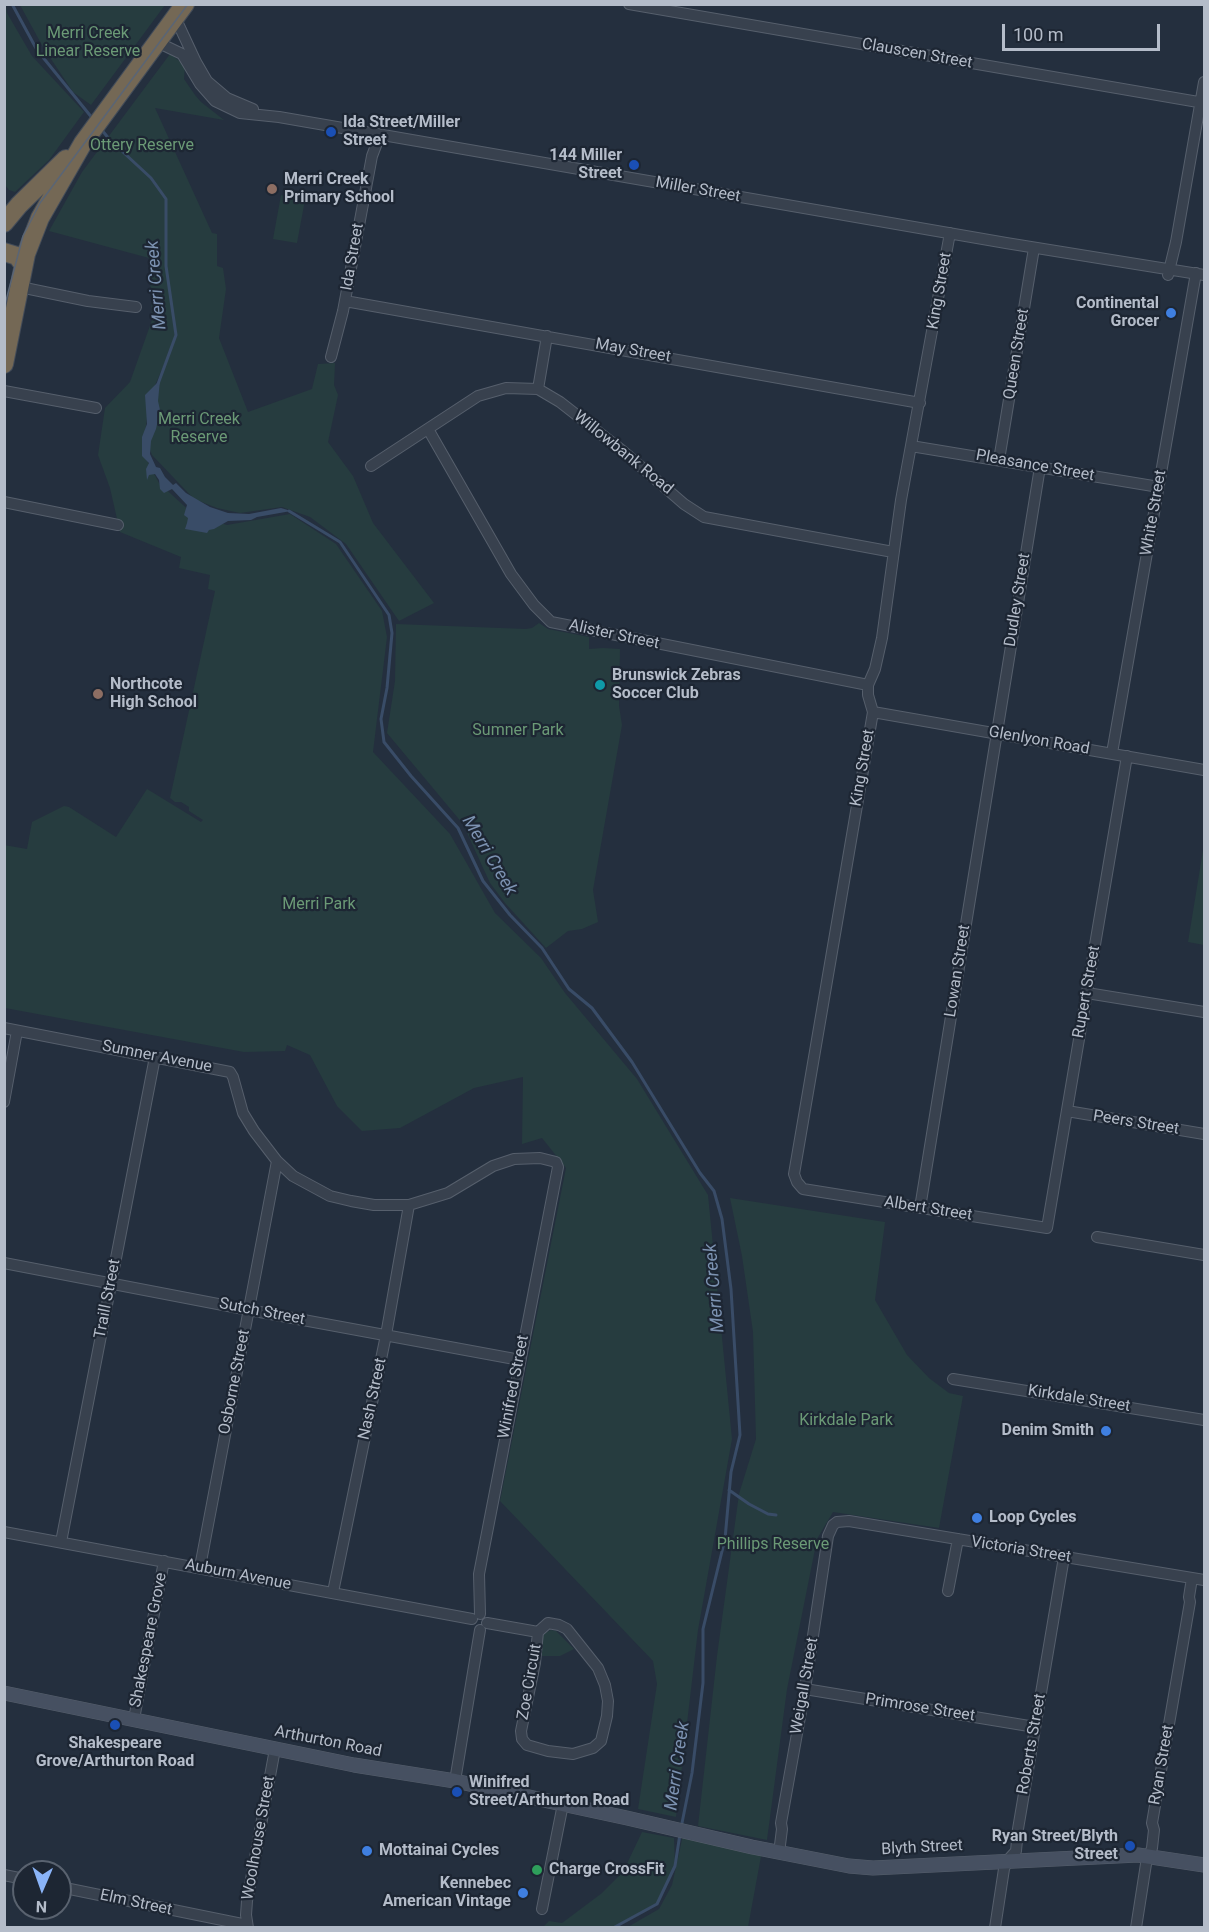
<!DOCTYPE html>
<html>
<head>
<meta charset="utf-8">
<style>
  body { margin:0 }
  #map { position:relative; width:1209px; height:1932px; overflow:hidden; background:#242f3e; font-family:Roboto,sans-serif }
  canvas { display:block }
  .frame { position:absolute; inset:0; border:6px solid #b4bcc9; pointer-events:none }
  .north { position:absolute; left:12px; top:1860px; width:60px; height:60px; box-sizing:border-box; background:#1d2633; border:2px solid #59626f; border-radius:50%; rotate:182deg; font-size:16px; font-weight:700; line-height:24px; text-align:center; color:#b4bcc9 }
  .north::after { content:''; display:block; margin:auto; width:21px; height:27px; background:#8ab4f8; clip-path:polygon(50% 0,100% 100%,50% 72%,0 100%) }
  .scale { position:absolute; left:1002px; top:24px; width:158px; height:27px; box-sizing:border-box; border:3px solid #b4bcc9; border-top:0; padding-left:8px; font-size:18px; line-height:21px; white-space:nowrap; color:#b4bcc9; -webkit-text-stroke:4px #1d2633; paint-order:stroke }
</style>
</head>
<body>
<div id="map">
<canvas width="1209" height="1932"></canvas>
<div class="frame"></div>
<div class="north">N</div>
<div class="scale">100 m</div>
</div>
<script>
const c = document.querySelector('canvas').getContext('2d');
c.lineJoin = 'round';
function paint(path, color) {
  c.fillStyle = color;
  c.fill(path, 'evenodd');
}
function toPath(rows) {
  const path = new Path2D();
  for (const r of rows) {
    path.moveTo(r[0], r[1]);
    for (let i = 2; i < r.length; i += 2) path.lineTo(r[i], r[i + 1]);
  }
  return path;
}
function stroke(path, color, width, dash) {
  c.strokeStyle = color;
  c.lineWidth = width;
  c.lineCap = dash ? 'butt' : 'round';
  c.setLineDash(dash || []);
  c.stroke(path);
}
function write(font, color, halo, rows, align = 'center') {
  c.font = font + ' Roboto,sans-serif';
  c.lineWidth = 4.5;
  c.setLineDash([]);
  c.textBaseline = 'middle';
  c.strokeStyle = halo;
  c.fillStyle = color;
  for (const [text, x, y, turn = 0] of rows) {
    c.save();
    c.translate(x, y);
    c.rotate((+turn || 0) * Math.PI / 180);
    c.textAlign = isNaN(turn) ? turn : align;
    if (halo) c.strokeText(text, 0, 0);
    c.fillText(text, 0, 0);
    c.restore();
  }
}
paint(toPath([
  [6,5,7,13,32,56,84,112,49,160,15,192,9,190,5,185],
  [20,5,165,5,91,105,73,92,43,47],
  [170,54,185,65,184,79,195,95,201,102,224,120,155,108,212,233,217,234,217,266,223,268,226,289,219,338,248,412,312,389,318,364,335,363,334,385,338,395,328,442,353,476,373,523,434,603,399,621,346,544,310,517,282,507,240,513,217,508,194,499,152,455,146,441,151,403,170,351,149,399,143,453,159,483,194,515,227,525,290,514,336,544,382,611,387,637,373,752,450,834,495,913,541,958,565,993,637,1079,708,1195,732,1439,698,1630,676,1817,638,1809,657,1684,653,1661,500,1501,566,1168,542,1138,522,1144,523,1077,474,1088,400,1128,362,1131,337,1106,310,1055,287,1045,285,1051,244,1052,5,1008,4,845,27,849,32,822,64,806,69,807,116,837,147,789,201,822,203,820,189,811,189,807,181,802,175,802,170,798,215,591,208,589,210,575,179,568,181,557,120,532,110,488,98,455,105,408,130,382,152,320,149,258,49,231,82,172],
  [281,195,305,200,297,243,273,239],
  [539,623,548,629,589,637,589,649,603,648,620,649,619,706,622,725,593,890,598,922,582,929,568,931,546,948,505,903,490,883,463,824,387,733,395,681,396,624,526,629,532,628],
  [1204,844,1204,945,1188,942],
  [730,1198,885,1222,875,1300,907,1355,929,1378,949,1393,963,1396,939,1528,833,1512,817,1539,787,1689,767,1840,698,1826,717,1656,739,1494,756,1439,753,1332,742,1256],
  [551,1630,556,1631,574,1649,560,1656,542,1656,542,1638,545,1633],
  [642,1832,674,1838,675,1866,657,1904,613,1927,543,1927,549,1921,562,1923,602,1893,623,1872],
  [683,1835,762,1851,748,1927,626,1928,659,1909,672,1885]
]), '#263c3f');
paint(toPath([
  [160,380,158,401,160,410,156,429,151,441,150,454,156,467,160,468,165,477,173,485,176,483,186,493,210,507,228,513,249,514,281,508,291,511,257,517,251,520,228,521,214,529,209,530,207,533,185,529,187,523,188,518,184,515,187,505,172,489,164,493,160,489,159,480,155,474,149,475,147,480,146,469,149,463,142,456,142,437,147,424,145,395]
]), '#394c67');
stroke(toPath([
  [12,4,37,50,93,119],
  [101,129,110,140,151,178,166,199,166,266,176,335,158,384],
  [289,511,340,542,389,615,392,633,387,688,381,719,384,742,411,776,458,828,483,881,510,915,542,948,569,989,592,1008,632,1062,700,1173,714,1191,722,1219,731,1289,740,1435,731,1472,725,1539,703,1629,703,1683,692,1773,681,1828],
  [729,1490,749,1504,768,1514,776,1515],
  [613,1928,657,1904,675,1866,680,1834]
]), '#394c67', 3);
const street = toPath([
  [629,4,1204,103],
  [175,17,196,62,207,81,227,98,253,109],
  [157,42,182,54,200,84,215,101,240,113,279,117,1006,243,1204,275],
  [950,233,901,500,882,638,875,669,868,685,868,695,873,712,794,1174,797,1182,803,1189,1047,1228,1127,756],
  [1168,275,1176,242,1204,82],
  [20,287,88,301,136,307],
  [345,301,920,403],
  [331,357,343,311,372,156,380,135],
  [538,389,547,336],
  [4,391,96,408],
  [428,429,511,574,534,605,551,622,868,685],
  [911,446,1159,487],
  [999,460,1034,248],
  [371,466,478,396,506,388,538,389,560,402,624,452,684,504,704,517,893,552],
  [4,502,118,525],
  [873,712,1204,770],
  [1112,753,1196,273],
  [1087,993,1204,1012],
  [4,1028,230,1072,233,1077,243,1113,254,1131,277,1161,293,1176,330,1196,351,1201,374,1205,409,1205,448,1193,493,1166,514,1159,540,1158,556,1162,558,1167,479,1574,480,1614],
  [4,1102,17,1031],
  [1067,1111,1204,1134],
  [920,1208,1040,467],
  [1097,1237,1204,1255],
  [4,1263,249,1310,520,1360],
  [953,1379,1204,1420],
  [4,1532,472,1619],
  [61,1542,155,1057],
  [200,1567,277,1161],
  [948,1591,958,1539],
  [333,1592,386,1335,409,1205],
  [487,1623,538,1632],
  [548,1623,559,1625,567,1629,598,1668,605,1685,608,1701,607,1716,601,1741,593,1748,573,1754,548,1751,527,1745,522,1739,521,1731,535,1663,538,1632,548,1623],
  [805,1689,1035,1727],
  [134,1719,164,1561],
  [455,1781,480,1630],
  [779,1853,782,1829,781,1823,805,1689,828,1536,833,1525,837,1522,849,1521,1204,1580],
  [4,1875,24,1879],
  [60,1887,247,1925],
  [542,1909,563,1804],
  [248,1928,246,1915,247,1901,275,1749],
  [995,1928,1004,1869,1007,1861,1016,1851,1018,1829,1064,1557],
  [1136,1928,1146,1864,1152,1848,1154,1830,1152,1823,1190,1602,1189,1597,1192,1578]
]);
const secondary = toPath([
  [4,1693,354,1765,455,1781,627,1818,752,1847,849,1866,873,1868,1138,1855,1204,1865]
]);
const highway = toPath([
  [4,223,19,205,66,159],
  [4,252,17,256,23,264],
  [4,364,26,254,40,218,83,143,185,4]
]);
stroke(street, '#565f6c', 12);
stroke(secondary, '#565f6c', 15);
stroke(highway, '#434c59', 20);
stroke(street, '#38414e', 10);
stroke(secondary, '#465061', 14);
stroke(highway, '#746855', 18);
stroke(toPath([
  [4,308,23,236,40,203,188,4]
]), '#5a6575', 1.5);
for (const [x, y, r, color] of [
  [331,132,6,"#1a4fb4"],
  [634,165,6,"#1a4fb4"],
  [272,189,6,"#8d6e63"],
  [1171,313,6,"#3f7fe0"],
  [600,685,6,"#0f9aa8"],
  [98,694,6,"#8d6e63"],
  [1106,1431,6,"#3f7fe0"],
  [977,1518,6,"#3f7fe0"],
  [115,1725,6,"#1a4fb4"],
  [457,1792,6,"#1a4fb4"],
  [1130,1846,6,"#1a4fb4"],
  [367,1851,6,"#3f7fe0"],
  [537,1870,6,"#2e9e5b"],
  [523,1893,6,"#3f7fe0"]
]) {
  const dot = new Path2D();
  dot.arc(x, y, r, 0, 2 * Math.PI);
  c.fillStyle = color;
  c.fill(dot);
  stroke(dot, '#1d2633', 2);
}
write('16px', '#6b9a76', '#1d2633', [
  ["Merri Creek",88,34],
  ["Linear Reserve",88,52],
  ["Ottery Reserve",142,146],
  ["Merri Creek",199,420],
  ["Reserve",199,438],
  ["Sumner Park",518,731],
  ["Merri Park",319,905],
  ["Kirkdale Park",846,1421],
  ["Phillips Reserve",773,1545]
]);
write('16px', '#b4bcc9', '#1d2633', [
  ["Clauscen Street",917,54,10],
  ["Miller Street",698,190,10],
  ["Ida Street",353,257,-80],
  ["King Street",940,291,-80],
  ["May Street",633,351,10],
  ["Queen Street",1017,354,-81],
  ["Willowbank Road",623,453,39],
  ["Pleasance Street",1035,466,10],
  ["White Street",1154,513,-80],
  ["Dudley Street",1018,600,-81],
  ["Alister Street",614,635,12],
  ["Glenlyon Road",1039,741,10],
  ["King Street",863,768,-80],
  ["Lowan Street",958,971,-81],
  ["Rupert Street",1087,992,-80],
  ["Sumner Avenue",157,1057,11],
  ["Peers Street",1136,1123,9],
  ["Albert Street",928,1209,9],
  ["Traill Street",108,1299,-79],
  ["Sutch Street",262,1312,11],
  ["Osborne Street",235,1382,-79],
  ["Winifred Street",514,1387,-79],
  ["Nash Street",373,1399,-78],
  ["Kirkdale Street",1079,1399,9],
  ["Victoria Street",1021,1550,9],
  ["Auburn Avenue",238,1575,11],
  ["Shakespeare Grove",149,1640,-79],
  ["Zoe Circuit",530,1682,-80],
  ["Weigall Street",805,1686,-80],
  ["Primrose Street",920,1708,9],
  ["Arthurton Road",328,1742,11],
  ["Roberts Street",1032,1744,-80],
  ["Ryan Street",1162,1765,-80],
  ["Woolhouse Street",259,1838,-80],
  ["Blyth Street",922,1848,-3],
  ["Elm Street",136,1903,12]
]);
write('bold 16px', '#b4bcc9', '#1d2633', [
  ["Ida Street/Miller",343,123],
  ["Street",343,141],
  ["144 Miller",622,156,"right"],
  ["Street",622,174,"right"],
  ["Merri Creek",284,180],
  ["Primary School",284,198],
  ["Continental",1159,304,"right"],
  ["Grocer",1159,322,"right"],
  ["Brunswick Zebras",612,676],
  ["Soccer Club",612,694],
  ["Northcote",110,685],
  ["High School",110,703],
  ["Denim Smith",1094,1431,"right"],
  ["Loop Cycles",989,1518],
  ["Shakespeare",115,1744,"center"],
  ["Grove/Arthurton Road",115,1762,"center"],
  ["Winifred",469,1783],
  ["Street/Arthurton Road",469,1801],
  ["Ryan Street/Blyth",1118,1837,"right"],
  ["Street",1118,1855,"right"],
  ["Mottainai Cycles",379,1851],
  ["Charge CrossFit",549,1870],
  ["Kennebec",511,1884,"right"],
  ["American Vintage",511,1902,"right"]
], 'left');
write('italic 18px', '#7c92b1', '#1d2633', [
  ["Merri Creek",157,285,-95],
  ["Merri Creek",489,856,59],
  ["Merri Creek",715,1288,-95],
  ["Merri Creek",678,1766,-82]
]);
</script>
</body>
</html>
